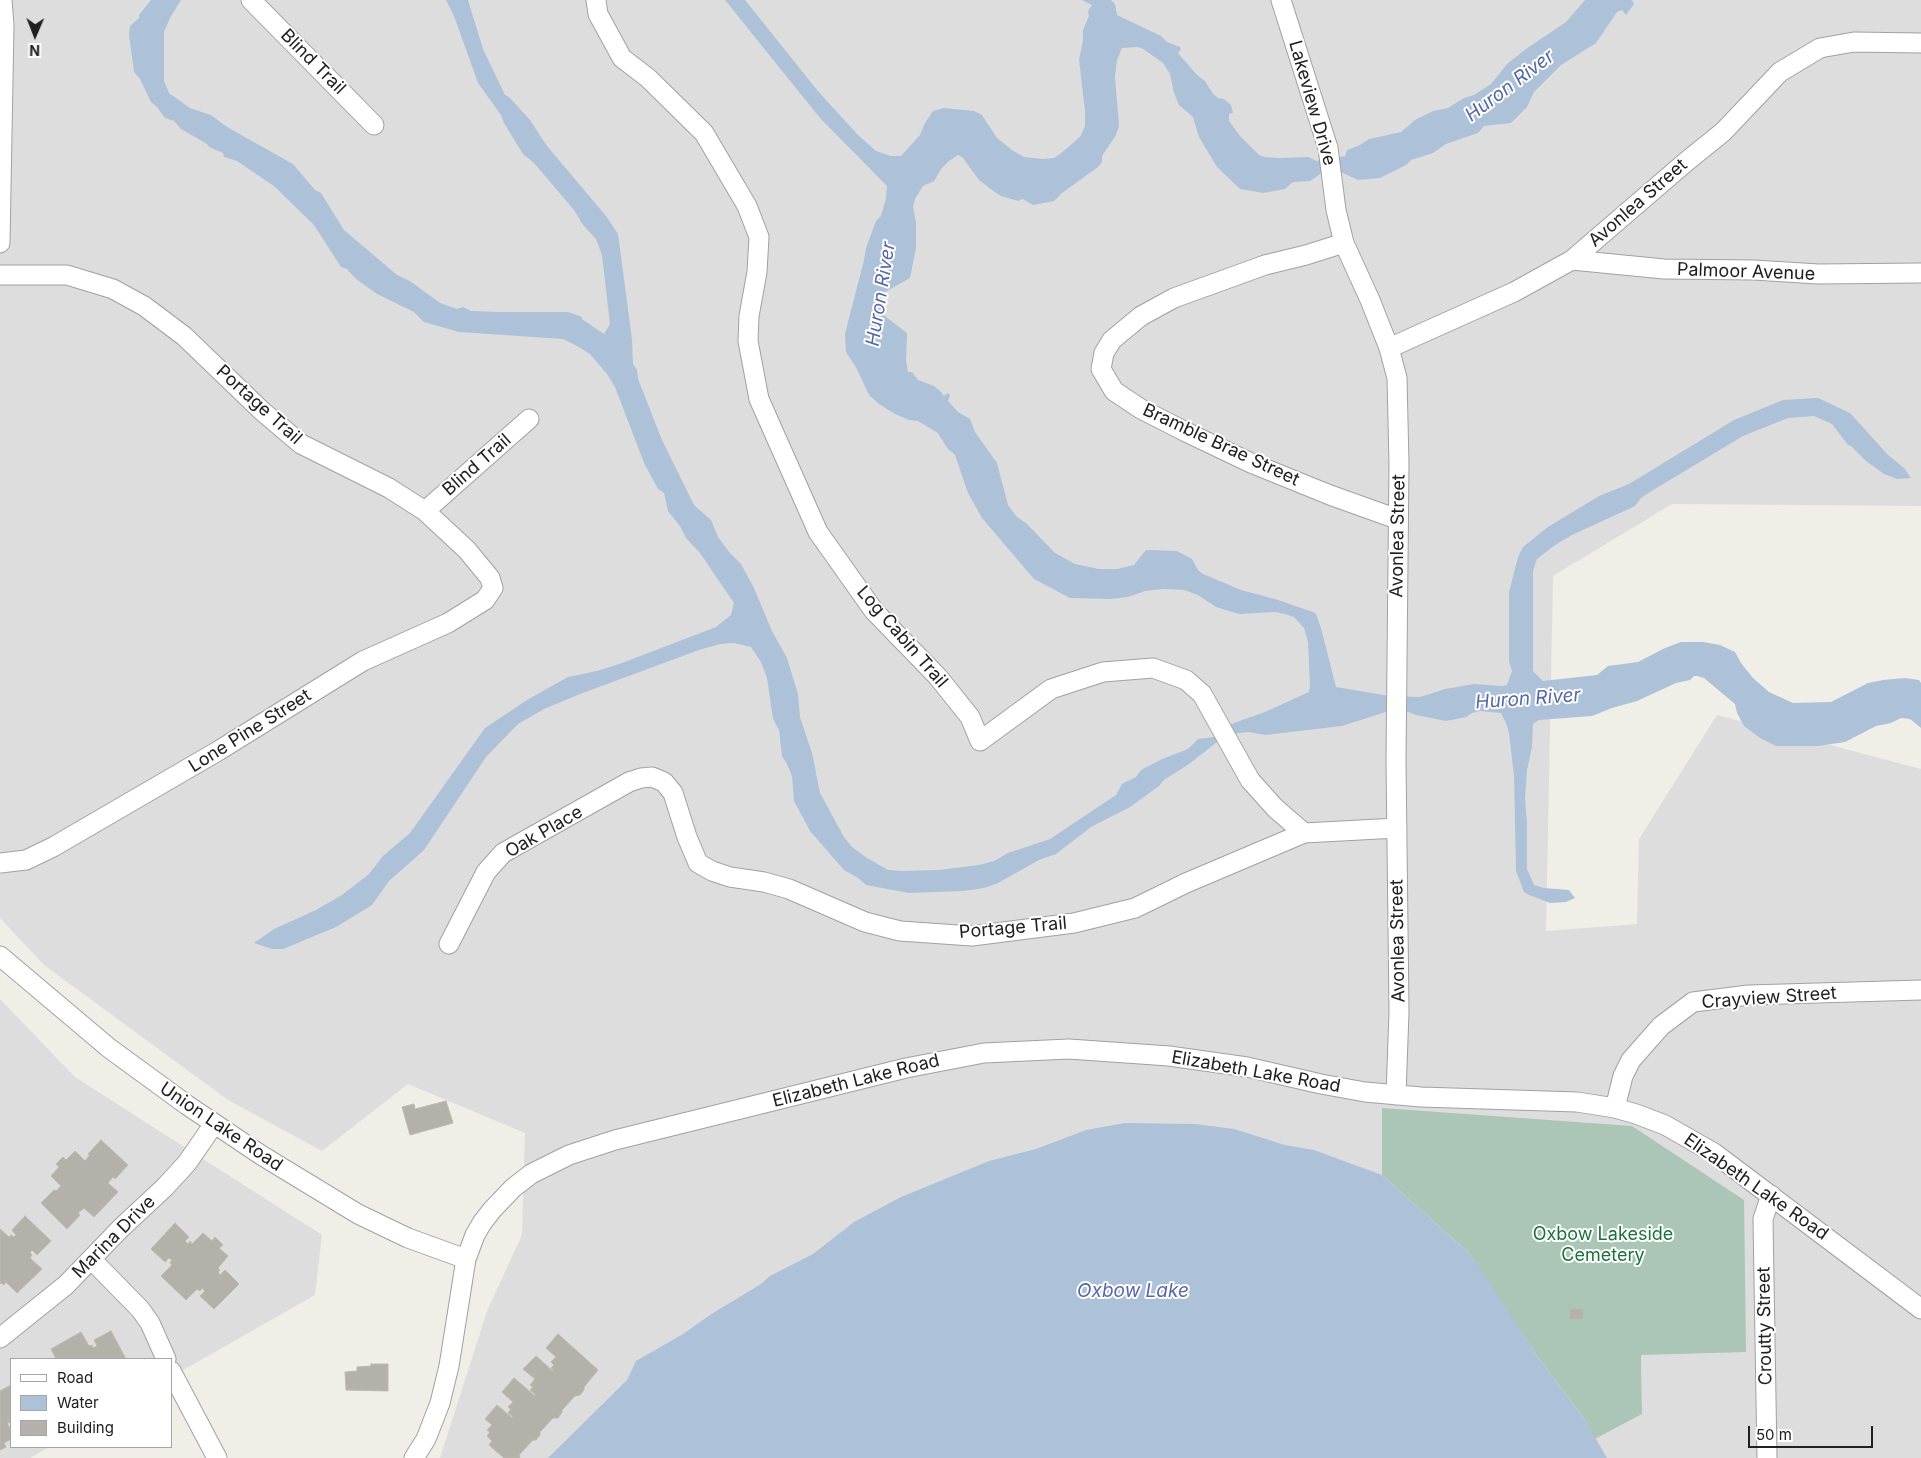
<!DOCTYPE html>
<html>
<head>
<meta charset="utf-8">
<style>
  body { margin:0 }
  #map { position:relative; width:1921px; height:1458px; overflow:hidden; background:#efefe7; font-family:Inter,sans-serif }
  canvas { display:block }
  .legend { position:absolute; left:10px; top:1358px; width:162px; height:90px; box-sizing:border-box; background:#fff; border:1px solid #a6a6a6; margin:0; padding:6px 9px; list-style:none; font-size:15px; color:#202020 }
  .legend li { display:flex; align-items:center; gap:10px; height:25px }
  .legend b { width:25px; border:1px solid #a6a6a6 }
  .north { position:absolute; left:10px; top:10px; width:50px; height:50px; -webkit-text-stroke:4px #fff; paint-order:stroke; rotate:181deg; font-size:14px; font-weight:700; line-height:20px; text-align:center; color:#202020 }
  .north::after { content:''; display:block; margin:auto; width:18px; height:22px; background:#202020; clip-path:polygon(50% 0,100% 100%,50% 72%,0 100%) }
  .scale { position:absolute; left:1748px; top:1426px; width:125px; height:22px; box-sizing:border-box; border:2px solid #202020; border-top:0; padding-left:6px; font-size:15px; line-height:18px; white-space:nowrap; color:#202020; -webkit-text-stroke:4px #fff; paint-order:stroke }
</style>
</head>
<body>
<div id="map">
<canvas width="1921" height="1458"></canvas>
<ul class="legend">
<li><b style="height:6px;background:#fff"></b>Road</li>
<li><b style="height:14px;background:#adc2d8"></b>Water</li>
<li><b style="height:14px;background:#b4b1aa"></b>Building</li>
</ul>
<div class="north">N</div>
<div class="scale">50 m</div>
</div>
<script>
const c = document.querySelector('canvas').getContext('2d');
c.lineJoin = 'round';
function paint(path, color) {
  c.fillStyle = color;
  c.fill(path, 'evenodd');
}
function toPath(rows) {
  const path = new Path2D();
  for (const r of rows) {
    path.moveTo(r[0], r[1]);
    for (let i = 2; i < r.length; i += 2) path.lineTo(r[i], r[i + 1]);
  }
  return path;
}
function stroke(path, color, width, dash) {
  c.strokeStyle = color;
  c.lineWidth = width;
  c.lineCap = dash ? 'butt' : 'round';
  c.setLineDash(dash || []);
  c.stroke(path);
}
function write(font, color, halo, rows, align = 'center') {
  c.font = font + ' Inter,sans-serif';
  c.lineWidth = 4;
  c.setLineDash([]);
  c.textBaseline = 'middle';
  c.strokeStyle = halo;
  c.fillStyle = color;
  for (const [text, x, y, turn = 0] of rows) {
    c.save();
    c.translate(x, y);
    c.rotate((+turn || 0) * Math.PI / 180);
    c.textAlign = isNaN(turn) ? turn : align;
    if (halo) c.strokeText(text, 0, 0);
    c.fillText(text, 0, 0);
    c.restore();
  }
}
paint(toPath([
  [0,0,1921,0,1921,506,1672,504,1553,576,1546,931,1637,924,1639,839,1717,715,1921,769,1921,1458,1589,1458,1595,1439,1642,1414,1641,1355,1382,1108,1382,1175,1386,1227,780,1458,440,1458,487,1311,522,1235,525,1133,408,1084,322,1151,228,1100,44,965,0,918],
  [0,999,75,1077,322,1235,315,1295,171,1377,171,1359,11,1359,11,1447,49,1447,30,1458,0,1458]
]), '#dedddd');
paint(toPath([
  [1382,1108,1632,1126,1744,1200,1746,1352,1641,1355,1642,1414,1595,1439,1583,1417,1537,1356,1470,1254,1382,1175]
]), '#abc5b6');
paint(toPath([
  [151,0,181,0,170,18,164,32,164,81,169,93,190,108,211,115,227,127,293,164,315,190,321,193,344,230,397,275,410,281,440,303,457,309,463,307,471,311,500,312,568,312,582,317,582,319,604,334,610,324,602,255,596,239,583,225,574,210,534,163,523,154,504,123,501,115,478,83,454,16,446,0,468,0,483,49,505,95,509,97,530,120,547,146,606,216,618,234,632,339,633,364,637,370,638,379,662,440,694,505,711,520,718,537,729,552,741,564,753,586,772,631,787,658,798,694,800,717,812,753,820,793,844,837,851,846,867,858,888,870,902,871,938,870,979,865,994,861,1008,853,1050,839,1116,795,1122,784,1136,777,1141,770,1162,759,1188,749,1198,739,1214,737,1229,729,1231,724,1265,712,1309,692,1310,685,1308,642,1304,628,1294,617,1285,614,1275,612,1239,614,1216,607,1198,595,1184,590,1163,589,1145,591,1128,597,1111,599,1070,598,1034,579,1028,572,982,518,968,493,955,455,947,448,938,433,918,421,909,420,895,414,879,404,869,395,857,369,846,352,845,334,864,260,866,248,876,221,881,216,886,198,887,186,820,118,725,0,745,0,817,90,857,134,876,151,891,156,901,156,920,135,925,123,933,111,944,108,974,111,982,115,997,138,1012,150,1024,157,1042,159,1054,158,1060,154,1080,137,1085,126,1085,111,1079,60,1083,40,1083,30,1089,16,1088,11,1092,5,1082,0,1111,0,1115,4,1117,15,1161,36,1167,42,1180,47,1181,49,1178,53,1197,75,1205,81,1213,94,1218,98,1224,99,1231,105,1233,113,1229,114,1229,121,1240,136,1259,155,1264,157,1281,158,1308,157,1317,161,1345,156,1347,150,1360,145,1369,139,1401,132,1415,120,1433,111,1448,108,1464,98,1474,95,1491,84,1508,63,1526,49,1566,22,1585,0,1632,0,1634,4,1626,15,1622,10,1617,12,1596,43,1561,65,1534,92,1527,107,1511,123,1484,126,1478,133,1446,144,1433,153,1411,160,1406,165,1380,178,1358,180,1343,173,1322,173,1310,181,1293,182,1285,189,1263,193,1240,189,1217,167,1199,137,1193,117,1179,105,1174,93,1170,74,1163,63,1143,49,1138,47,1122,48,1117,60,1115,77,1119,126,1116,135,1102,156,1102,162,1098,167,1062,193,1054,201,1033,205,1023,199,1018,201,1001,196,992,190,979,180,962,157,958,155,949,161,942,168,934,181,923,186,915,199,913,207,916,222,916,248,910,278,885,292,881,299,882,314,907,333,906,360,908,372,912,372,918,380,934,386,940,391,944,396,948,393,950,395,948,401,958,412,970,419,975,432,997,463,1008,505,1017,517,1026,523,1055,553,1075,564,1099,569,1117,569,1134,565,1146,550,1177,551,1192,559,1198,570,1203,574,1241,590,1275,599,1313,612,1316,614,1321,628,1336,687,1390,696,1420,697,1445,689,1474,684,1502,686,1507,685,1512,671,1509,661,1509,592,1518,557,1523,547,1548,527,1599,496,1629,484,1734,420,1783,400,1818,398,1850,413,1888,455,1904,468,1911,478,1897,479,1884,474,1866,461,1851,446,1848,445,1832,424,1814,416,1788,418,1743,436,1650,492,1641,498,1635,506,1572,535,1555,545,1537,559,1533,571,1533,671,1543,681,1597,675,1608,666,1638,662,1665,648,1681,642,1703,642,1720,645,1735,652,1741,663,1753,678,1769,692,1793,703,1831,702,1868,683,1883,680,1905,678,1919,680,1921,683,1921,728,1910,719,1901,718,1891,723,1876,726,1845,742,1818,746,1776,746,1760,738,1744,726,1737,713,1735,704,1704,678,1697,676,1694,676,1690,680,1676,683,1637,701,1612,708,1592,716,1539,720,1533,724,1532,747,1527,770,1525,799,1527,823,1527,869,1534,885,1544,888,1569,890,1575,898,1566,902,1550,903,1529,895,1524,892,1516,871,1514,776,1509,733,1506,723,1501,713,1480,711,1472,713,1466,717,1446,721,1416,715,1408,712,1389,711,1342,726,1265,735,1249,732,1230,734,1217,742,1189,764,1164,780,1159,786,1130,807,1091,827,1056,854,1039,860,998,883,984,888,963,891,909,893,866,885,858,878,844,870,810,831,794,801,792,776,787,764,782,756,779,730,773,719,767,678,761,662,751,647,733,643,720,644,699,650,580,694,544,709,518,724,486,757,424,850,389,881,372,905,336,927,283,949,272,949,254,943,274,929,316,910,342,895,369,874,383,856,410,833,485,728,527,700,568,677,597,671,622,663,716,627,731,615,734,603,700,553,686,538,680,526,668,511,664,493,658,489,644,463,615,387,607,374,590,354,577,346,563,339,459,332,424,322,414,312,377,294,356,279,347,269,341,267,314,225,274,186,237,161,224,157,223,153,209,147,207,144,181,129,174,121,165,118,157,107,151,102,140,79,134,72,129,35,130,26,139,18,139,15],
  [1125,1123,1195,1124,1234,1129,1285,1145,1314,1150,1382,1175,1470,1254,1491,1284,1537,1356,1583,1417,1607,1458,548,1458,627,1380,636,1361,683,1334,713,1313,761,1284,770,1276,813,1254,854,1222,901,1197,989,1161,1036,1149,1086,1130]
]), '#adc2d8');
const building = toPath([
  [446,1101,453,1123,410,1135,402,1107,414,1104,415,1109,446,1101],
  [101,1140,128,1165,115,1179,113,1177,108,1183,118,1192,94,1217,84,1208,78,1213,80,1215,67,1229,41,1203,54,1190,56,1191,61,1186,51,1176,59,1167,56,1164,63,1157,66,1160,75,1151,85,1161,90,1155,88,1154,101,1140],
  [25,1216,51,1241,37,1255,32,1250,30,1253,32,1255,30,1258,42,1269,17,1293,6,1282,4,1285,1,1283,0,1284,0,1229,9,1237,11,1235,14,1237,16,1235,12,1230,25,1216],
  [175,1223,189,1237,185,1241,188,1244,190,1241,192,1244,203,1233,212,1241,215,1237,223,1245,219,1248,228,1256,218,1268,220,1270,218,1272,220,1275,225,1270,239,1284,214,1309,200,1296,205,1291,202,1288,200,1291,197,1289,186,1300,161,1276,172,1265,170,1263,172,1260,169,1258,165,1262,151,1249,175,1223],
  [1570,1309,1583,1309,1583,1319,1570,1319,1570,1309],
  [111,1331,126,1359,56,1359,51,1349,81,1332,89,1346,92,1345,93,1348,97,1346,94,1340,111,1331],
  [558,1334,598,1370,584,1387,584,1390,580,1395,575,1396,562,1410,562,1412,558,1418,553,1418,540,1432,540,1435,536,1440,533,1440,519,1455,520,1458,504,1458,489,1445,492,1441,487,1436,490,1432,487,1430,492,1425,485,1419,497,1405,512,1418,513,1417,508,1413,511,1409,508,1407,513,1402,502,1392,514,1378,535,1396,536,1395,530,1390,533,1387,530,1385,535,1379,523,1369,536,1356,556,1374,551,1368,554,1365,551,1362,556,1357,546,1348,558,1334],
  [371,1364,388,1364,388,1391,346,1390,345,1372,357,1371,357,1367,371,1366,371,1364],
  [11,1385,11,1417,9,1419,11,1422,7,1423,11,1430,11,1439,4,1443,6,1447,0,1450,0,1391,11,1385]
]);
paint(building, '#b4b1aa');
stroke(building, '#bfb9ab', 1);
const minor = toPath([
  [251,0,374,125],
  [596,0,598,14,622,58,648,78,704,133,747,206,759,237,757,272,749,316,748,341,759,399,818,532,874,611,938,677,970,717,980,741,1051,689,1103,672,1153,668,1186,680,1202,694,1250,780,1275,808,1304,833,1397,828],
  [1281,0,1328,148,1336,210,1344,243,1370,300,1389,348,1397,378,1399,464,1396,760,1399,1012,1396,1095],
  [0,243,4,25,2,0],
  [1344,243,1306,255,1265,265,1174,298,1141,316,1112,340,1104,353,1101,369,1114,391,1141,409,1186,432,1251,463,1330,495,1397,519],
  [1572,260,1664,269,1754,270,1818,274,1921,273],
  [0,275,67,275,113,289,144,306,184,336,262,411,301,444,389,488,425,511,467,550,490,578,493,588,485,600,448,623,363,661,218,751,53,847,26,860,0,863],
  [1389,348,1514,292,1572,260,1687,161,1723,132,1780,72,1820,48,1854,42,1921,43],
  [425,511,529,419],
  [449,944,486,872,503,853,629,782,641,778,652,777,664,782,673,793,687,837,698,863,712,871,730,877,764,882,789,889,865,922,900,931,972,936,1074,923,1135,908,1186,883,1304,833],
  [0,956,109,1048,187,1105,261,1155,358,1214,408,1238,466,1259],
  [1615,1108,1623,1076,1631,1060,1661,1026,1693,1002,1749,995,1921,990],
  [91,1259,140,1309,150,1323,166,1359],
  [0,1338,66,1285,121,1228,165,1187,187,1163,214,1124],
  [171,1371,217,1458],
  [414,1458,426,1439,440,1403,449,1366,466,1259,475,1235,482,1223,492,1210,513,1188,531,1174,569,1155,615,1140,906,1068,984,1053,1069,1049,1169,1056,1247,1067,1321,1084,1365,1092,1421,1097,1577,1102,1615,1108,1636,1114,1665,1125,1714,1153,1921,1309],
  [1767,1458,1763,1219,1771,1195]
]);
stroke(minor, '#a1a1a1', 21);
stroke(minor, '#fff', 19);
write('18px', '#202020', '#fff', [
  ["Blind Trail",313,62,45],
  ["Lakeview Drive",1312,103,74],
  ["Avonlea Street",1638,203,-41],
  ["Palmoor Avenue",1746,272,2],
  ["Portage Trail",259,405,42],
  ["Bramble Brae Street",1221,445,25],
  ["Blind Trail",477,465,-41],
  ["Avonlea Street",1398,536,-89],
  ["Log Cabin Trail",902,637,49],
  ["Lone Pine Street",250,731,-32],
  ["Oak Place",544,832,-30],
  ["Portage Trail",1013,928,-5],
  ["Avonlea Street",1398,941,-91],
  ["Crayview Street",1769,998,-4],
  ["Elizabeth Lake Road",1256,1072,10],
  ["Elizabeth Lake Road",856,1081,-14],
  ["Union Lake Road",221,1127,34],
  ["Elizabeth Lake Road",1756,1187,35],
  ["Marina Drive",114,1237,-45],
  ["Croutty Street",1765,1326,-91]
]);
write('18px', '#197338', '#fff', [
  ["Oxbow Lakeside",1603,1235],
  ["Cemetery",1603,1256]
]);
write('italic 19px', '#5769a5', '#fff', [
  ["Huron River",1510,86,-37],
  ["Huron River",881,294,-81],
  ["Huron River",1528,699,-4],
  ["Oxbow Lake",1133,1291]
]);
</script>
</body>
</html>
